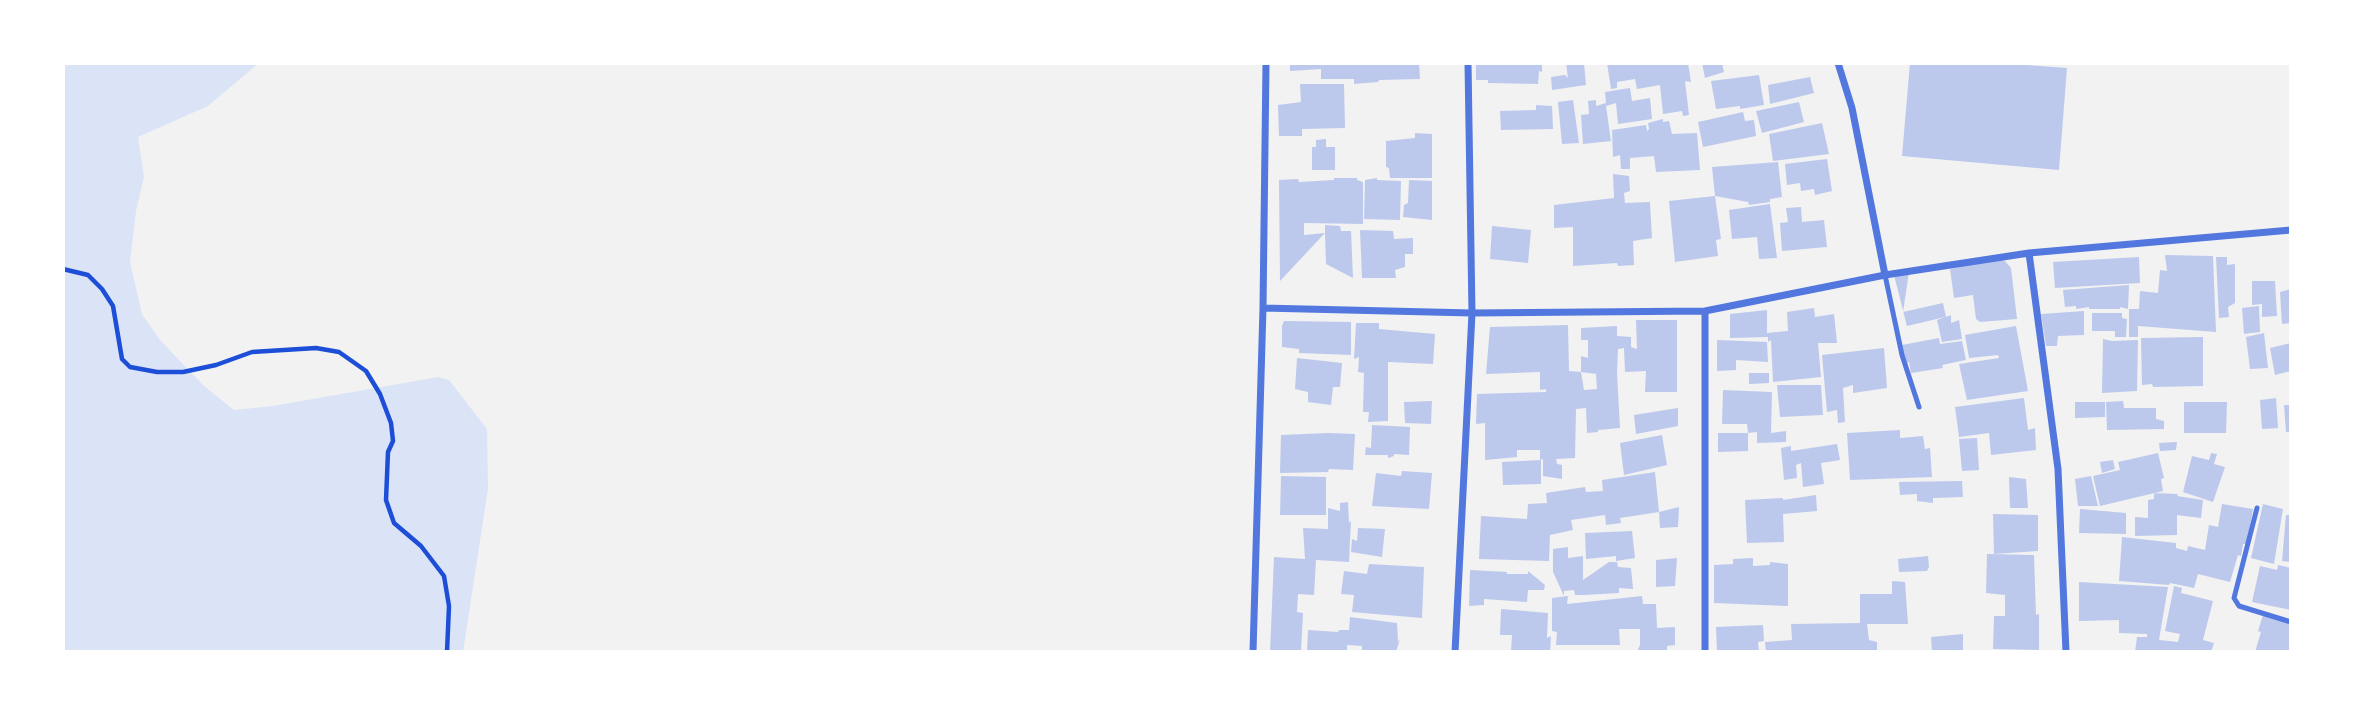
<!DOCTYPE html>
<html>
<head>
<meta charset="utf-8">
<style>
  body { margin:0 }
  #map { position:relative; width:2354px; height:715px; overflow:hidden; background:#f2f2f2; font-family:"Varela Round",sans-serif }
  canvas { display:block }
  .frame { position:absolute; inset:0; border:65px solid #fff; pointer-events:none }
</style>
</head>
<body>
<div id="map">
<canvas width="2354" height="715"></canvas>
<div class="frame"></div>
</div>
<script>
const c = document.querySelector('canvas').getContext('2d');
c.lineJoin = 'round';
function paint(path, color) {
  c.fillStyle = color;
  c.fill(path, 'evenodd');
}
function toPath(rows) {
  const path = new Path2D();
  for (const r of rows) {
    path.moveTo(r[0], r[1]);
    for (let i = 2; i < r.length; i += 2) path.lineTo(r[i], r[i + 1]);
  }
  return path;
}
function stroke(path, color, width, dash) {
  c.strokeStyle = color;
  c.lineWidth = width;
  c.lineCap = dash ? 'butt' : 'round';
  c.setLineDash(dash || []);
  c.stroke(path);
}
paint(toPath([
  [63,63,259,63,208,106,138,137,144,177,136,211,130,262,142,314,160,340,204,386,234,410,273,406,438,377,449,380,487,429,488,489,463,652,63,652]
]), '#dbe4f7');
paint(toPath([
  [1290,63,1419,63,1420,79,1379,80,1378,82,1354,84,1354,79,1321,79,1321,69,1290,71],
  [1476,63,1542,63,1542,72,1539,71,1538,84,1488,83,1488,80,1476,80],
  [1566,63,1584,63,1586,85,1552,90,1551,77,1565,75,1568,78],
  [1607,63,1688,63,1691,82,1685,81,1689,115,1683,116,1682,111,1663,114,1660,85,1637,89,1635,79,1617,82,1617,88,1611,89],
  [1702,63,1722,63,1724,72,1705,78],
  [1910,63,2000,63,2067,68,2059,170,1902,156],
  [1759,75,1764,105,1740,109,1740,106,1716,109,1711,81],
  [1810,77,1814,93,1770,104,1768,85],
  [1300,84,1344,84,1345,128,1302,129,1302,136,1279,136,1278,105,1301,102],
  [1630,88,1632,101,1650,98,1652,119,1618,124,1616,103,1606,106,1611,141,1583,144,1581,115,1589,114,1588,101,1596,100,1596,106,1606,103,1605,92],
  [1573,100,1579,143,1562,144,1558,102],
  [1799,102,1804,122,1762,133,1756,111],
  [1536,105,1552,106,1553,129,1501,130,1500,111,1536,110],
  [1743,112,1745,121,1754,120,1756,136,1703,147,1698,122],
  [1663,119,1663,122,1669,121,1672,134,1697,133,1700,170,1656,172,1654,156,1630,158,1630,169,1621,169,1620,155,1613,157,1612,130,1646,125,1647,131,1649,129,1648,123],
  [1822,123,1829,154,1773,161,1769,134],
  [1415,133,1432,134,1432,178,1390,178,1389,168,1386,167,1386,141,1415,138],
  [1326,139,1326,147,1335,147,1335,170,1312,170,1312,147,1316,147,1316,140],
  [1827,159,1832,191,1815,195,1814,189,1801,191,1800,183,1787,185,1785,164],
  [1778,162,1782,197,1770,199,1770,202,1749,205,1748,202,1715,196,1721,239,1716,240,1718,256,1675,262,1669,201,1715,196,1712,167],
  [1613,174,1629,176,1630,191,1624,193,1625,203,1650,202,1652,238,1633,241,1634,265,1618,266,1617,263,1573,266,1573,227,1554,228,1554,205,1614,198],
  [1334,178,1357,178,1357,180,1363,182,1363,224,1304,223,1304,235,1325,233,1325,225,1340,226,1341,231,1351,231,1353,278,1326,264,1325,233,1280,281,1279,180,1298,179,1299,182,1334,180],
  [1377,178,1377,180,1401,181,1400,220,1364,219,1365,180],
  [1409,180,1432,181,1432,220,1403,217,1404,205,1408,203],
  [1770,204,1777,258,1759,259,1757,237,1732,239,1729,210],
  [1801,207,1802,222,1824,220,1827,247,1782,251,1780,223,1788,222,1786,208],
  [1492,226,1531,230,1528,263,1490,259],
  [1360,230,1393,231,1394,239,1413,238,1413,254,1405,254,1405,267,1395,270,1396,278,1362,278],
  [2165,255,2213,256,2216,332,2138,326,2138,337,2129,337,2129,309,2139,309,2140,291,2158,293,2160,270,2167,271],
  [2139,257,2140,283,2055,288,2053,262],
  [2216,257,2227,257,2227,265,2235,264,2235,303,2228,307,2229,317,2219,318],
  [1999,259,2005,261,2011,268,2017,319,1980,322,1976,319,1973,295,1954,298,1950,269],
  [1909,272,1903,312,1943,303,1946,317,1951,315,1951,323,1959,320,1962,339,1942,342,1937,320,1945,317,1907,326,1894,275],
  [2252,281,2275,281,2277,316,2262,317,2262,304,2252,305],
  [2129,285,2128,309,2120,307,2120,309,2089,309,2089,307,2076,309,2076,306,2065,307,2063,290],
  [2291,289,2291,323,2282,324,2280,292],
  [2259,306,2260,332,2244,334,2242,308],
  [1814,308,1815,317,1834,314,1837,343,1818,343,1821,377,1773,382,1771,340,1768,342,1768,337,1730,338,1730,314,1767,310,1767,333,1788,331,1787,312],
  [2084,311,2084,335,2058,336,2057,346,2046,346,2041,314],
  [2092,313,2122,313,2122,318,2127,319,2126,337,2115,337,2115,331,2092,331],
  [1636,320,1677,320,1677,392,1645,392,1646,371,1625,372,1624,348,1618,349,1617,373,1620,428,1598,430,1598,432,1587,433,1586,408,1576,409,1575,458,1556,459,1557,464,1562,465,1562,479,1543,476,1543,459,1540,460,1540,450,1517,450,1517,457,1485,460,1485,423,1476,424,1477,394,1546,392,1546,389,1540,390,1540,372,1486,374,1490,327,1568,325,1569,371,1581,372,1584,390,1597,389,1596,374,1581,372,1581,356,1588,358,1588,340,1581,340,1581,328,1617,326,1617,336,1631,337,1631,347,1637,349],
  [1284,321,1351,322,1351,355,1299,353,1299,349,1282,347,1282,326],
  [1356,323,1379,323,1379,329,1435,334,1433,364,1388,362,1388,421,1368,422,1369,412,1363,412,1364,373,1358,372,1359,357,1354,359],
  [2016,326,2028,391,1967,400,1959,364,1999,358,1998,355,1969,358,1965,335],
  [2264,333,2268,368,2250,369,2246,337],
  [2203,337,2203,386,2153,387,2152,384,2142,385,2141,338],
  [1939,338,1940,344,1962,341,1966,360,1942,365,1943,368,1911,373,1909,362,1905,364,1902,345],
  [2103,339,2112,341,2138,340,2137,391,2102,393],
  [1717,340,1767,342,1768,362,1736,360,1736,370,1717,371],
  [2291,343,2291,371,2275,375,2270,348],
  [1884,348,1887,388,1853,393,1853,385,1843,388,1845,422,1838,423,1837,410,1827,412,1822,355],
  [1297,358,1342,363,1340,387,1333,387,1331,405,1308,402,1308,392,1295,389],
  [1749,373,1769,373,1769,383,1749,384],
  [1777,385,1821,385,1823,415,1780,417],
  [1723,390,1772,392,1771,433,1786,431,1786,442,1757,443,1757,432,1748,433,1747,424,1722,424],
  [2024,398,2028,430,2035,428,2036,450,1991,455,1989,433,1959,437,1955,407],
  [2276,398,2278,428,2262,429,2260,400],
  [1432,401,1431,424,1405,423,1404,402],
  [2123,401,2124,408,2156,408,2156,419,2164,421,2164,429,2107,430,2106,402],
  [2075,402,2105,402,2105,417,2075,418],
  [2184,402,2227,402,2226,433,2184,433],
  [2284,405,2291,405,2291,432,2286,432],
  [1678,408,1678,426,1636,434,1634,415],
  [1372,425,1410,427,1409,455,1394,454,1394,456,1388,458,1388,455,1365,455,1366,447,1371,448],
  [1900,430,1900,438,1923,436,1925,449,1930,448,1932,477,1850,480,1847,433],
  [1328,433,1355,434,1353,470,1329,469,1328,472,1280,473,1281,435],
  [1718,433,1748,433,1748,451,1718,452],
  [1662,435,1667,465,1624,475,1620,443],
  [1977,438,1979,470,1962,471,1959,439],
  [2177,442,2176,450,2160,451,2159,443],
  [1837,444,1840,460,1821,463,1824,484,1803,487,1801,463,1796,465,1797,478,1784,480,1781,448,1791,446,1791,451],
  [2158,453,2164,478,2161,479,2163,491,2100,506,2093,476,2120,470,2118,462],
  [2211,453,2217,454,2214,464,2225,467,2213,502,2183,492,2192,456,2209,460],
  [1541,460,1541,484,1503,485,1502,462],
  [2113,460,2115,469,2102,473,2100,462],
  [1402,471,1432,473,1429,509,1372,506,1376,473,1401,476],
  [1655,472,1659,512,1620,518,1621,523,1606,525,1605,515,1571,520,1573,530,1550,535,1549,561,1479,559,1481,516,1527,519,1528,504,1547,503,1546,493,1585,487,1586,492,1603,491,1602,480],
  [1281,476,1326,477,1326,515,1280,515],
  [2091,476,2098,506,2078,506,2075,479],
  [2009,477,2026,479,2028,508,2010,508],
  [1962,481,1963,497,1933,498,1933,503,1917,501,1917,494,1900,495,1899,482],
  [2154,493,2178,494,2177,496,2203,500,2201,518,2177,515,2177,535,2135,536,2135,517,2148,518,2148,500,2154,499],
  [1816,495,1817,511,1783,514,1784,542,1747,543,1745,500,1783,498,1783,500],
  [1348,502,1349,523,1351,521,1349,562,1316,560,1314,595,1298,594,1297,612,1303,613,1301,652,1270,652,1274,557,1305,559,1303,528,1328,529,1328,508,1340,511,1340,503],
  [2222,504,2253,509,2247,544,2243,544,2241,556,2238,555,2230,582,2198,574,2194,588,2170,583,2169,585,2119,581,2122,537,2176,543,2176,548,2187,551,2188,546,2205,550,2209,525,2218,527],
  [2263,504,2283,509,2274,564,2251,558],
  [1679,507,1678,527,1660,528,1659,512],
  [2080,509,2126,513,2126,534,2079,533],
  [1993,514,2038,515,2038,551,1994,554],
  [2286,515,2291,515,2291,562,2282,561],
  [1358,528,1385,529,1382,557,1351,552,1352,539,1357,541],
  [1632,531,1635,558,1616,561,1616,556,1586,559,1585,533],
  [1568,547,1568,558,1583,556,1583,580,1609,562,1617,562,1618,567,1631,568,1633,589,1619,588,1619,593,1584,595,1575,595,1574,590,1564,591,1564,596,1553,572,1553,549],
  [1987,554,2034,555,2036,615,2039,614,2039,650,1993,649,1994,616,2005,616,2005,595,1986,593],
  [1928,556,1929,567,1927,571,1899,572,1898,559],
  [1677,558,1675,586,1656,587,1656,560],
  [1753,558,1753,566,1770,565,1770,562,1788,564,1788,606,1714,603,1714,565,1733,564,1733,559],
  [1369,564,1424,567,1422,618,1352,612,1354,595,1341,594,1344,571,1367,574],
  [2278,565,2291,568,2291,610,2252,602,2260,566,2277,570],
  [1470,570,1507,572,1507,574,1528,574,1528,571,1545,585,1544,590,1528,590,1527,602,1484,599,1484,605,1469,606],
  [1892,581,1905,582,1908,624,1867,624,1869,640,1877,642,1877,652,1766,652,1765,642,1792,640,1791,624,1860,623,1860,594,1892,594],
  [2079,582,2168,587,2159,640,2178,642,2180,634,2165,631,2174,586,2182,588,2181,593,2213,601,2203,640,2214,643,2211,652,2135,652,2137,637,2147,637,2147,634,2119,633,2119,620,2079,621],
  [1568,596,1567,604,1642,596,1643,604,1656,604,1657,628,1675,627,1675,645,1667,646,1667,652,1637,652,1640,645,1640,629,1619,629,1620,645,1556,645,1557,632,1552,631,1552,598],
  [1501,609,1548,613,1547,638,1551,636,1550,652,1511,652,1512,635,1500,635],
  [2263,615,2291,623,2291,644,2288,652,2255,652,2261,632,2258,631],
  [1350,617,1397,623,1398,642,1400,639,1396,652,1362,652,1362,646,1347,645,1347,652,1307,652,1308,630,1338,632,1339,630,1349,630],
  [1763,625,1764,641,1758,642,1759,652,1717,652,1716,627],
  [1963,634,1963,652,1932,652,1931,637]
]), '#bdc9ec');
stroke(toPath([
  [63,269,88,275,102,289,113,306,122,359,130,367,157,372,183,372,216,365,252,352,316,348,339,352,366,371,380,394,391,423,393,441,388,452,386,500,394,523,421,546,444,576,449,606,447,652]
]), '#1d4ed8', 4.5);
stroke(toPath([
  [1885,275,1902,355,1919,407],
  [2257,508,2234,598,2239,606,2291,622]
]), '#5277de', 5);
stroke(toPath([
  [1838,63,1852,108,1885,275],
  [2029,253,2058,469,2066,652],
  [1263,308,1472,313,1705,311,1885,275,2029,253,2291,230],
  [1705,311,1705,652],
  [1253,652,1263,308,1266,63],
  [1455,652,1472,313,1468,63]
]), '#5277de', 7);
</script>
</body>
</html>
